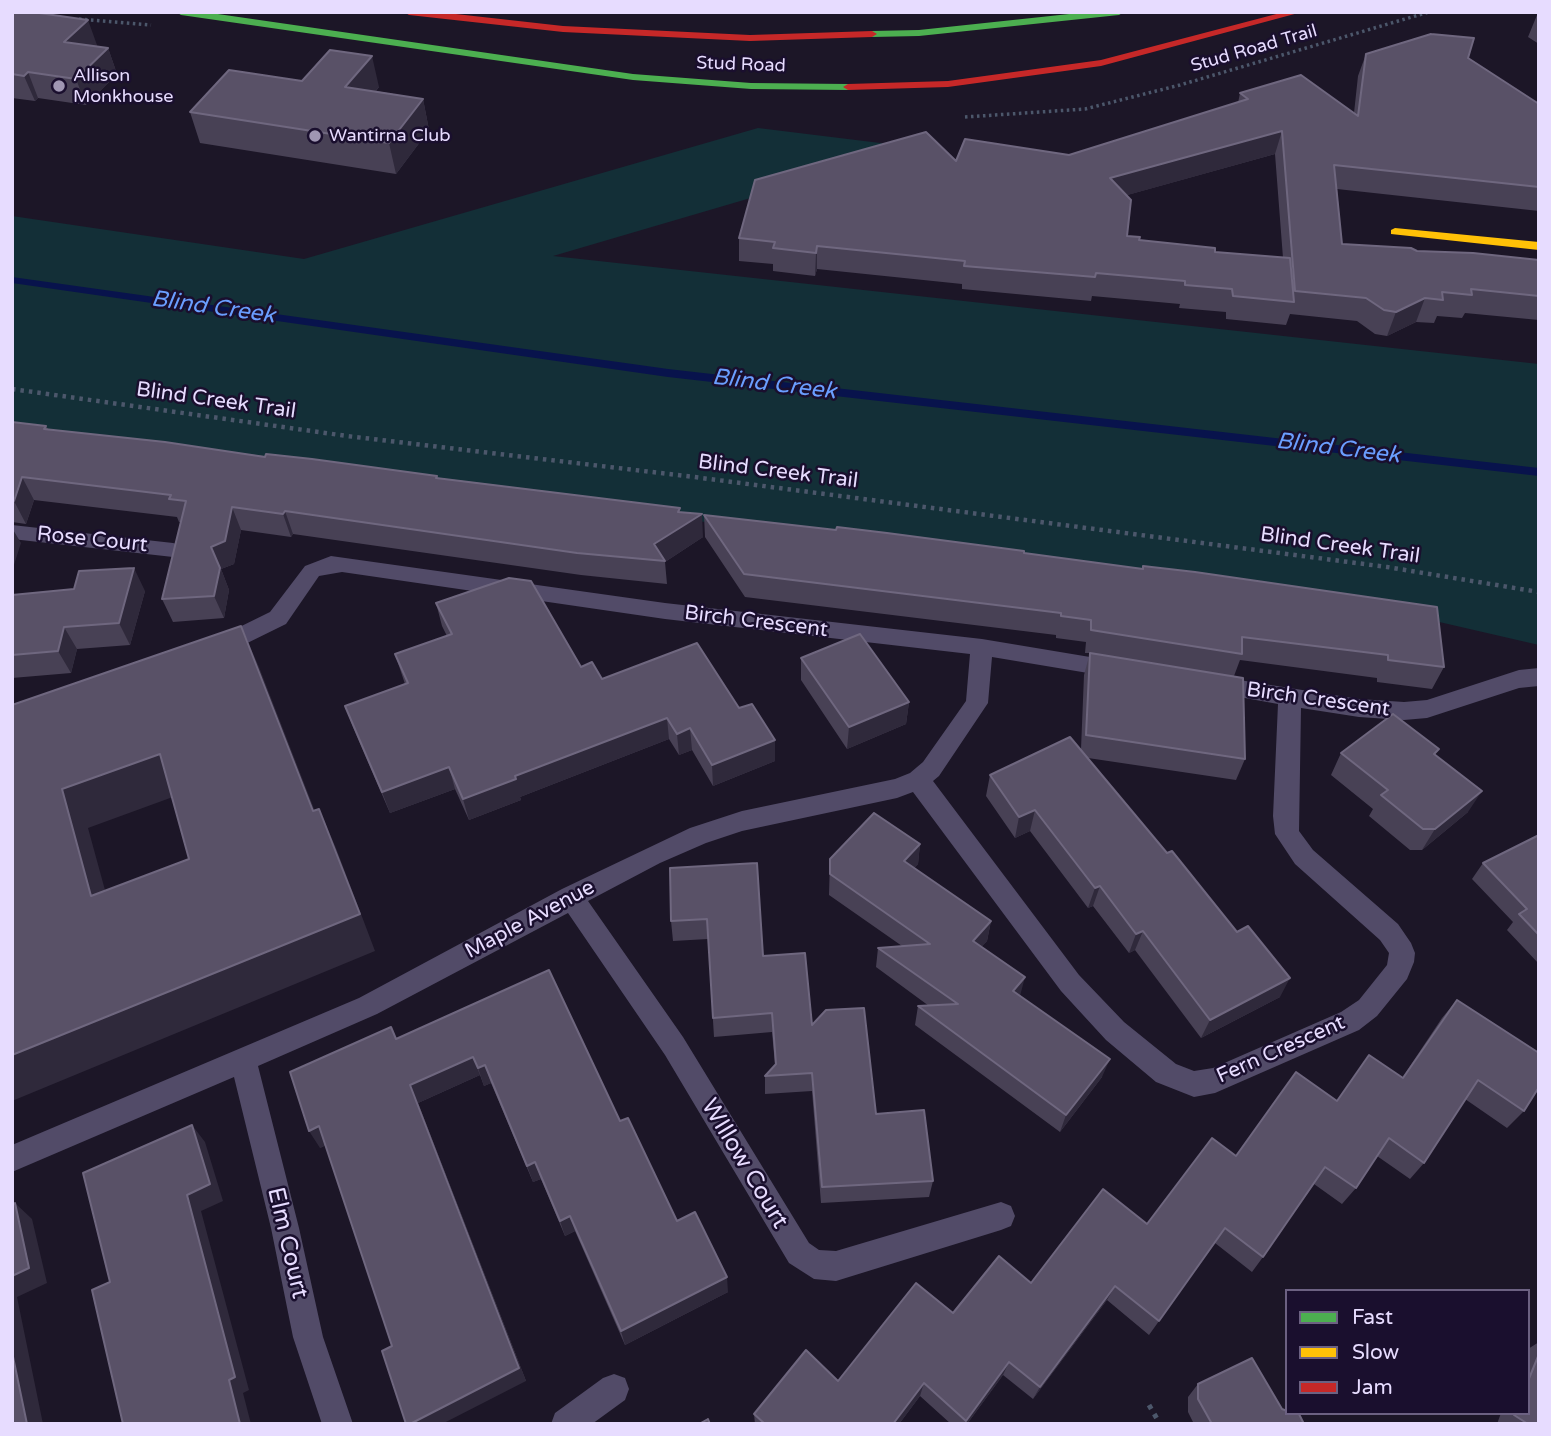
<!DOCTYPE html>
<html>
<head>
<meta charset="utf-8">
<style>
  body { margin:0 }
  #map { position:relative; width:1551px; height:1436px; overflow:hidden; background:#1c1627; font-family:"Varela Round",sans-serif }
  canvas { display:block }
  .frame { position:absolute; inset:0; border:14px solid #e7dcff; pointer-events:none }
  .legend { position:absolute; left:1285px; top:1289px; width:245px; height:126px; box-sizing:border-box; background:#1a0f2e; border:2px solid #6c6182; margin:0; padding:9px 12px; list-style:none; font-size:21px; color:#e7dcff }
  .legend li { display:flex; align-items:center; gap:14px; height:35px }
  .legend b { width:35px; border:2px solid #6c6182 }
</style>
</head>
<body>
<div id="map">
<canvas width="1551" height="1436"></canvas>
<div class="frame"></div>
<ul class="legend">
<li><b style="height:9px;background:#4caf50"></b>Fast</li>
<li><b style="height:9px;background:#ffc107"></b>Slow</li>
<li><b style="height:9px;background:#c62828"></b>Jam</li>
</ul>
</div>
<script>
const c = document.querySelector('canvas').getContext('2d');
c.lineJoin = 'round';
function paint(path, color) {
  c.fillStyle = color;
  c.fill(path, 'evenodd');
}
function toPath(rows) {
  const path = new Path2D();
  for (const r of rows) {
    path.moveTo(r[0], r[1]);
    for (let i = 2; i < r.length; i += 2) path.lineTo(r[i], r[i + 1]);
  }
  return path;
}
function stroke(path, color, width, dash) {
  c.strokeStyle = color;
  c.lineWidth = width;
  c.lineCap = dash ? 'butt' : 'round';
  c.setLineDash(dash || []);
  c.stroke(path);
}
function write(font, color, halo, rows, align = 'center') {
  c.font = font + ' "Varela Round",sans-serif';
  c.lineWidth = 5;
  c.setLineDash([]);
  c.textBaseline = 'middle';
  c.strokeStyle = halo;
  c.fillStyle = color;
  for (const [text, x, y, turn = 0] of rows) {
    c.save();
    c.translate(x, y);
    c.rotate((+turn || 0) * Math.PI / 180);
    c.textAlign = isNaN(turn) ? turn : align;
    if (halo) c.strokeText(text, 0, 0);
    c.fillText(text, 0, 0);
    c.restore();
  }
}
paint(toPath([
  [758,128,921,148,553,256,1539,364,1539,645,1435,621,12,428,12,216,304,259]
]), '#132f37');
paint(toPath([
  [12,277,668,369,1539,468,1539,476,668,377,12,283,12,277]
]), '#08134c');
stroke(toPath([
  [79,19,151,25],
  [965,117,1085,109,1180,85,1429,12]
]), '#4c576b', 3.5, [2.5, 3.5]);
stroke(toPath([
  [12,389,347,436,694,477,1387,567,1539,592]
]), '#4c576b', 4.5, [3.5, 5]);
stroke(toPath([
  [1149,1405,1160,1424]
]), '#4c576b', 5, [4.5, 6]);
paint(toPath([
  [12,525,173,543,180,545,183,550,180,555,173,557,12,539,12,525],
  [331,556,665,603,982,639,1126,663,1129,669,1126,675,1118,678,992,657,988,703,939,776,933,781,1079,975,1124,1022,1176,1064,1194,1071,1213,1068,1341,1012,1359,1000,1387,965,1389,953,1380,940,1295,864,1275,834,1273,816,1278,704,1206,691,1203,685,1206,679,1214,676,1359,699,1404,702,1427,700,1519,670,1539,668,1539,686,1519,688,1427,718,1404,720,1359,717,1301,708,1299,831,1313,850,1398,924,1411,943,1415,953,1414,962,1407,979,1377,1016,1359,1030,1215,1093,1194,1097,1156,1082,1106,1040,1061,991,913,792,897,798,742,831,706,843,660,863,588,901,683,1037,809,1243,819,1250,836,1251,1001,1202,1011,1206,1015,1216,1011,1226,1001,1230,836,1281,814,1279,789,1263,665,1055,568,913,377,1014,258,1066,299,1228,323,1337,353,1424,322,1424,293,1337,271,1228,234,1077,12,1172,12,1145,359,998,562,889,690,828,742,811,895,779,910,773,923,762,966,701,970,654,665,619,342,572,319,576,286,624,227,653,219,655,211,653,208,647,211,641,270,612,305,566,331,556],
  [614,1374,625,1378,629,1389,625,1400,592,1424,551,1424,555,1413,603,1378,614,1374]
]), '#524b68');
paint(toPath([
  [176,12,204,12,633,74,751,83,848,84,853,87,848,90,751,89,633,80,181,15,176,12],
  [1088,12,1124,12,1119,15,919,36,872,37,867,34,872,31,919,30,1088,12]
]), '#4caf50');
paint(toPath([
  [1395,228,1539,242,1539,250,1391,234,1391,230,1395,228]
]), '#ffc107');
paint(toPath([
  [404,12,438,12,563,26,750,35,872,31,877,34,872,37,750,41,563,32,409,15,404,12],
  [1284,12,1302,12,1101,66,948,87,848,90,843,87,848,84,948,81,1101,60,1284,12]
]), '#c62828');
paint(toPath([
  [12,12,97,45,96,46,108,48,117,74,86,105,38,98,35,101,12,98],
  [1539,14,1539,44,1528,37,1537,15],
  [1366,54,1468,58,1539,104,1539,211,1337,189,1342,244,1417,251,1539,260,1539,320,1465,313,1462,318,1437,316,1434,323,1416,322,1387,336,1375,334,1357,321,1290,314,1286,325,1226,319,1226,312,1179,308,1180,304,1092,296,1091,301,962,289,962,284,817,269,815,276,773,271,773,264,739,261,739,238,956,161,1069,155,1238,103,1240,93,1354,113,1358,76],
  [1275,154,1283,258,1215,252,1139,240,1127,236,1127,195],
  [302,81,379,87,376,91,423,99,429,130,396,174,200,143,190,112],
  [12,422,46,426,48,429,680,508,680,512,703,537,665,562,667,584,581,575,293,534,291,537,241,530,234,564,221,569,229,590,224,618,173,622,162,599,181,522,179,522,177,517,34,500,26,524,12,522],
  [704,515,1142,569,1143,566,1444,667,1432,689,1377,682,1377,678,1240,660,1234,676,1245,759,1236,780,1088,758,1280,997,1201,1038,1135,950,1129,953,1093,906,1088,908,1030,831,1015,838,986,796,990,775,1081,749,1084,675,1090,653,1085,653,1086,642,1056,638,1056,635,745,597,705,537],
  [145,591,130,645,77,649,71,673,12,678,12,595],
  [436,603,581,667,602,679,739,708,775,761,713,786,692,750,679,755,669,739,520,797,521,800,469,820,455,789,390,813,353,727,345,706,405,684,395,654,447,636,442,626],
  [801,658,909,702,906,724,847,749,801,680],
  [1439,749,1435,755,1468,812,1422,850,1410,850,1369,816,1373,809,1331,775,1341,753],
  [1539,835,1539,964,1507,930,1513,922,1472,879,1483,863],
  [920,844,918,864,914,868,991,921,987,941,981,947,1020,995,1102,1077,1060,1132,915,1025,918,1006,929,1006,876,967,878,948,902,946,829,895,830,859],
  [670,868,763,956,876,1114,933,1181,929,1197,821,1203,812,1091,765,1094,765,1076,775,1065,772,1032,714,1037,708,939,673,941,671,921],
  [549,970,620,1121,677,1221,728,1292,625,1345,575,1231,565,1236,541,1179,533,1182,491,1083,484,1086,480,1075,418,1103,526,1381,392,1346,326,1145,320,1148,391,1027,396,1039],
  [1457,1000,1524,1111,1507,1128,1465,1099,1424,1163,1410,1179,1377,1156,1356,1188,1342,1204,1314,1184,1263,1257,1252,1272,1215,1243,1149,1335,1107,1300,1033,1399,1003,1375,967,1424,951,1424,920,1396,899,1424,755,1424,754,1414,838,1381,953,1313,1031,1283,1147,1224,1236,1156,1337,1101,1402,1078,1442,1018],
  [1539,1342,1539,1424,1497,1424,1501,1413,1528,1413,1528,1349],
  [1198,1384,1282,1409,1304,1424,1194,1424,1188,1412,1188,1397]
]), '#484155');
paint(toPath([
  [88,20,97,45,74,67,64,42],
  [108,48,117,74,86,105,76,79],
  [372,56,379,87,352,118,345,87],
  [28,72,38,98,35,101,24,76],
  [423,99,429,130,396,174,389,143],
  [1282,131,1275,154,1106,201,1110,178],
  [817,246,817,269,815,276,816,253],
  [1425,298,1416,322,1387,336,1396,312],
  [22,477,34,500,26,524,14,501],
  [232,507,241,530,234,564,221,569,229,590,224,618,214,596,211,547],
  [680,508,681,527,702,514,703,537,665,562,654,544],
  [285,511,293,534,291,537,283,514],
  [12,528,21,543,12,571],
  [134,568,145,591,130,645,119,623],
  [241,626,259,667,330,850,313,811],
  [64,627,77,649,71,673,58,651],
  [909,702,906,724,847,749,849,727],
  [667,718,669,739,520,797,521,800,469,820,463,799,515,776],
  [690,728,692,750,679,755,677,734],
  [775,740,775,761,713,786,712,765],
  [160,754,181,794,88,828,117,934,91,896,62,789],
  [449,767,455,789,390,813,382,792],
  [1482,791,1468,812,1422,850,1435,829],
  [319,809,336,848,375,951,12,1101,12,1055],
  [1035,810,1030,831,1015,838,1019,817],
  [920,844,918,864,902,881,904,861],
  [1100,886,1093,906,1088,908,1095,888],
  [991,921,987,941,969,961,973,941],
  [1143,931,1135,950,1129,953,1136,934],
  [1025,977,1020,996,1013,991],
  [1290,978,1280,997,1201,1038,1210,1020],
  [473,1057,480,1075,418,1103,526,1381,442,1424,410,1424,410,1085],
  [1110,1059,1102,1077,1060,1132,1066,1115],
  [485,1065,491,1083,484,1086,478,1068],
  [192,1125,205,1142,223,1201,201,1211,249,1390,243,1393,251,1424,240,1424,229,1380,187,1195],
  [319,1126,330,1143,320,1148,309,1131],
  [535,1162,541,1179,533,1182,527,1166],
  [15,1203,32,1219,47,1283,17,1297,43,1424,27,1424,12,1352,12,1276],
  [570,1216,575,1231,565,1236,560,1221],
  [727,1277,728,1292,625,1345,621,1331],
  [1115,1286,1107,1300,1033,1399,1040,1387],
  [1009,1362,1003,1375,967,1424,964,1424],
  [924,1383,920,1396,899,1424,893,1424]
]), '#2f293b');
const building = toPath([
  [12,12,32,12,88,20,64,42,108,48,76,79,28,72,24,76,12,74,12,12],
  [1431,34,1474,38,1468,58,1539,104,1539,187,1334,165,1342,244,1411,248,1417,251,1473,253,1539,260,1539,296,1471,289,1472,295,1442,292,1443,300,1425,298,1396,312,1384,310,1366,298,1295,291,1282,131,1110,178,1131,200,1127,236,1140,237,1139,240,1215,248,1215,252,1290,258,1294,302,1233,296,1232,289,1185,285,1185,281,1096,273,1095,277,964,266,965,261,817,246,816,253,773,248,775,242,739,238,755,180,926,132,956,161,965,139,1069,155,1248,99,1240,93,1301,75,1358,116,1366,54,1431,34],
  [330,50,372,56,345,87,423,99,389,143,190,112,229,70,302,81,330,50],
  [12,422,46,426,44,429,165,442,265,457,266,454,312,459,437,476,436,478,680,508,678,512,702,514,654,544,665,561,577,553,285,511,283,514,232,507,225,541,211,547,220,568,214,596,162,599,186,501,169,499,171,495,22,477,14,501,12,501,12,422],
  [704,515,836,530,837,527,887,533,1024,551,1024,553,1143,569,1143,566,1195,572,1437,607,1444,667,1388,660,1388,655,1242,637,1242,654,1091,630,1091,620,1061,616,1061,613,744,574,704,515],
  [134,568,119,623,64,627,58,651,12,655,12,595,74,589,79,571,134,568],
  [509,578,531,581,581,667,592,662,602,679,697,643,739,708,752,704,775,740,712,765,690,728,677,734,667,718,515,776,516,779,463,799,449,767,382,792,345,706,408,683,395,654,452,634,436,603,509,578],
  [241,626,313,811,319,809,360,914,12,1055,12,705,241,626],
  [160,754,189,859,91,896,62,789,160,754],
  [860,634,909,702,849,727,801,658,860,634],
  [1090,653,1243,678,1245,759,1086,735,1090,653],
  [1393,714,1439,749,1434,754,1482,791,1435,829,1423,829,1381,795,1388,790,1341,753,1393,714],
  [1070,737,1167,853,1172,851,1237,932,1248,926,1290,978,1210,1020,1143,931,1136,934,1100,886,1095,888,1035,810,1019,817,990,775,1070,737],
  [874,813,920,844,904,861,991,921,973,941,1025,977,1013,991,1110,1059,1066,1115,918,1006,958,1004,878,948,930,944,830,874,830,859,874,813],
  [1539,835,1539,935,1519,914,1527,909,1483,863,1539,835],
  [757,863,763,956,805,953,812,1025,826,1010,864,1008,876,1114,924,1110,933,1181,822,1187,812,1073,765,1076,776,1064,772,1013,713,1018,707,919,671,921,670,868,757,863],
  [549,970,620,1121,628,1118,677,1221,695,1212,727,1277,621,1331,570,1216,560,1221,535,1162,527,1166,485,1065,478,1068,473,1057,410,1085,519,1368,410,1424,406,1424,382,1351,392,1346,319,1126,309,1131,290,1072,391,1027,396,1039,549,970],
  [1457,1000,1539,1053,1539,1087,1524,1111,1478,1080,1424,1163,1389,1138,1356,1188,1325,1167,1263,1257,1225,1228,1159,1321,1115,1286,1040,1387,1009,1362,966,1421,924,1383,893,1424,765,1424,754,1414,806,1350,838,1381,916,1283,953,1313,999,1256,1031,1283,1103,1189,1147,1224,1212,1138,1236,1156,1296,1072,1337,1101,1369,1055,1403,1078,1457,1000],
  [192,1125,210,1184,187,1195,235,1377,229,1380,240,1424,123,1424,92,1290,110,1282,83,1173,192,1125],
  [15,1203,29,1268,12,1276,12,1205,15,1203],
  [12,1352,27,1424,12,1424,12,1352],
  [1539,1354,1539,1424,1528,1424,1514,1415,1515,1413,1528,1413,1528,1381,1539,1354],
  [1252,1358,1282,1409,1287,1411,1287,1413,1299,1414,1304,1424,1212,1424,1198,1399,1198,1384,1252,1358],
  [708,1419,710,1424,699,1424,708,1419]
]);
paint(building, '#595167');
stroke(building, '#6f677f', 2);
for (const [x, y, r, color] of [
  [59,86,7,"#a097b3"],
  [315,136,7,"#a097b3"]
]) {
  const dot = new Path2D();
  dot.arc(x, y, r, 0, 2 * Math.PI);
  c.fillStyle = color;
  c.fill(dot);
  stroke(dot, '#1a0f2e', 2.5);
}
write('18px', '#e7dcff', '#1a0f2e', [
  ["Stud Road Trail",1254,49,-16],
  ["Stud Road",741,65,2]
]);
write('18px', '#e7dcff', '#1a0f2e', [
  ["Allison",73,76],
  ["Monkhouse",73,97],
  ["Wantirna Club",329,136]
], 'left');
write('21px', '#e7dcff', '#1a0f2e', [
  ["Blind Creek Trail",216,401,8],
  ["Blind Creek Trail",778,472,7],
  ["Rose Court",92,540,6],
  ["Blind Creek Trail",1340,546,8],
  ["Birch Crescent",756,622,7],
  ["Birch Crescent",1318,700,8],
  ["Maple Avenue",530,920,-28],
  ["Fern Crescent",1281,1050,-24]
]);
write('italic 23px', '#6a9eff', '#1a0f2e', [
  ["Blind Creek",213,308,8],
  ["Blind Creek",774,385,7],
  ["Blind Creek",1338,449,7]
]);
write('24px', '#e7dcff', '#1a0f2e', [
  ["WIllow Court",744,1164,59],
  ["Elm Court",287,1243,77]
]);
</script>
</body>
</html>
